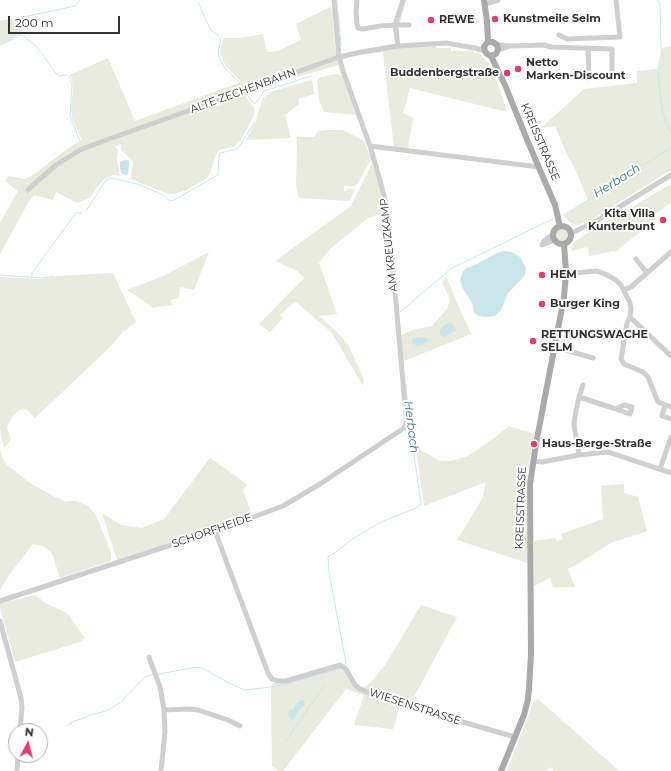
<!DOCTYPE html>
<html>
<head>
<meta charset="utf-8">
<style>
  body { margin:0 }
  #map { position:relative; width:671px; height:771px; overflow:hidden; background:#fff; font-family:Montserrat,sans-serif }
  canvas { display:block }
  .north { position:absolute; left:8px; top:723px; width:40px; height:40px; box-sizing:border-box; background:#fff; border:1px solid #adadad; border-radius:50%; rotate:7deg; font-size:11px; font-weight:700; line-height:16px; text-align:center; color:#323232 }
  .north::after { content:''; display:block; margin:auto; width:14px; height:18px; background:#e23b6e; clip-path:polygon(50% 0,100% 100%,50% 72%,0 100%) }
  .scale { position:absolute; left:8px; top:16px; width:112px; height:18px; box-sizing:border-box; border:2px solid #323232; border-top:0; padding-left:5px; font-size:12px; line-height:14px; white-space:nowrap; color:#323232; -webkit-text-stroke:3px #fff; paint-order:stroke }
</style>
</head>
<body>
<div id="map">
<canvas width="671" height="771"></canvas>
<div class="north">N</div>
<div class="scale">200 m</div>
</div>
<script>
const c = document.querySelector('canvas').getContext('2d');
c.lineJoin = 'round';
function paint(path, color) {
  c.fillStyle = color;
  c.fill(path, 'evenodd');
}
function toPath(rows) {
  const path = new Path2D();
  for (const r of rows) {
    if (r.length === 3) {
      path.moveTo(r[0] + r[2], r[1]);
      path.arc(r[0], r[1], r[2], 0, 2 * Math.PI);
      continue;
    }
    path.moveTo(r[0], r[1]);
    for (let i = 2; i < r.length; i += 2) path.lineTo(r[i], r[i + 1]);
  }
  return path;
}
function stroke(path, color, width, dash) {
  c.strokeStyle = color;
  c.lineWidth = width;
  c.lineCap = dash ? 'butt' : 'round';
  c.setLineDash(dash || []);
  c.stroke(path);
}
function write(font, color, halo, rows, align = 'center') {
  c.font = font + ' Montserrat,sans-serif';
  c.lineWidth = 4;
  c.setLineDash([]);
  c.textBaseline = 'middle';
  c.strokeStyle = halo;
  c.fillStyle = color;
  for (const [text, x, y, turn = 0] of rows) {
    c.save();
    c.translate(x, y);
    c.rotate((+turn || 0) * Math.PI / 180);
    c.textAlign = isNaN(turn) ? turn : align;
    if (halo) c.strokeText(text, 0, 0);
    c.fillText(text, 0, 0);
    c.restore();
  }
}
paint(toPath([
  [330,7,332,10,335,47,339,65,282,81,245,96,255,109,254,115,243,136,235,146,219,150,215,158,210,173,207,178,187,190,174,194,168,194,131,179,133,161,121,150,121,144,114,147,118,150,117,161,120,176,113,175,104,179,89,198,77,203,56,192,53,200,34,195,28,203,0,254,0,223,18,191,5,181,8,176,25,179,34,174,70,147,82,140,72,118,71,109,73,89,72,81,70,75,108,58,135,121,241,82,226,66,221,56,220,52,223,38,239,38,263,34,267,52,278,51,301,40,296,24],
  [22,17,20,22,21,34,0,45,0,21],
  [436,45,436,48,451,48,451,51,474,51,474,53,477,53,477,52,488,62,500,90,507,112,410,88,403,113,413,118,408,148,394,148,383,52,348,57,342,60,346,57,399,48],
  [671,46,671,170,591,220,586,222,577,225,571,223,566,219,564,216,588,200,571,160,570,161,569,159,555,126,541,128,584,89,637,83,637,71,657,69,662,48],
  [335,74,341,75,343,77,356,115,324,112,319,100,317,81,321,77],
  [312,80,314,94,298,99,299,104,285,115,291,138,246,140,255,123,263,98,273,91],
  [327,130,343,130,364,141,371,159,356,186,344,186,344,191,347,190,348,189,355,190,349,201,299,198,296,187,297,137,314,137,318,131],
  [372,164,379,184,385,212,368,218,330,249,319,263,337,314,319,316,335,330,349,346,364,380,363,386,332,333,295,301,280,315,283,318,270,332,259,324,304,278,297,271,275,261,351,206],
  [671,184,671,202,653,216,656,219,649,223,644,229,615,252,614,251,589,256,588,247,571,251,573,244,577,240,583,236],
  [562,235,7],
  [209,252,194,290,180,287,179,298,171,300,172,305,152,308,150,305,127,290,163,276],
  [113,273,136,322,123,332,109,348,35,418,26,409,19,410,12,417,7,427,11,440,4,448,0,429,0,277,41,279,57,276],
  [447,277,454,296,471,334,404,361,401,335,416,329,432,326,447,309,450,300,442,282],
  [509,426,534,434,526,483,528,563,457,540,482,499,486,482,424,506,416,447,440,461,451,461,468,456,493,439],
  [0,450,1,455,6,464,30,483,55,497,63,500,64,502,67,501,77,501,89,507,96,515,111,553,111,561,60,578,52,553,43,546,33,544,9,575,0,590],
  [210,458,247,484,243,491,252,515,117,560,102,513,121,525,142,528,164,519],
  [624,484,624,493,638,497,647,531,611,543,576,565,568,569,575,587,553,587,550,578,534,586,534,541,555,538,557,541,563,539,561,534,603,519,601,486],
  [36,595,45,603,67,613,85,638,80,642,15,662,0,608,0,603],
  [421,605,457,617,408,708,400,706,393,729,354,725,364,695,346,689,283,771,278,771,272,766,271,689,273,683,282,683,337,666,343,668,351,682,362,688,365,687,373,680,385,665,399,642],
  [538,699,617,769,619,771,554,771,550,767,546,771,507,771,534,701]
]), '#e8ebde');
paint(toPath([
  [125,160,128,160,129,162,128,174,125,175,121,173,120,167,120,162],
  [504,251,512,252,520,257,526,268,525,275,521,280,508,293,501,310,495,316,485,317,478,316,474,312,472,303,462,287,460,280,463,271,467,268,475,265,497,253],
  [450,323,453,325,456,329,456,331,452,332,445,337,440,335,440,330,442,327,446,324],
  [419,337,425,337,429,341,418,347,416,346,412,342,412,339],
  [301,700,304,701,305,704,303,707,297,712,295,719,292,720,290,719,288,715,289,710,293,709,298,702]
]), '#cbe6eb');
stroke(toPath([
  [337,0,341,44,342,45],
  [657,0,660,4,661,46,664,62,658,74,661,102,663,114,671,133],
  [198,2,206,20,211,30,219,36],
  [404,5,406,0],
  [399,23,404,7],
  [398,27,399,38],
  [22,34,20,22,23,17,75,6,80,0],
  [221,38,218,52,220,59,224,67,240,83],
  [0,45,22,35,37,47,58,76,67,75],
  [69,76,72,85,70,116,80,141],
  [247,95,253,103,256,103,264,91,311,76],
  [86,211,106,180,111,178,137,184,163,195,170,201,174,200,218,175,219,157,220,153,237,149,241,144,254,123],
  [564,215,671,148],
  [0,275,42,278,53,276],
  [32,277,32,273,76,213,82,213],
  [400,312,452,268,553,219],
  [344,665,346,663,329,573,328,557,336,552,351,540,381,522,416,508,421,504,409,421,406,385],
  [159,674,197,667,202,668,229,683,244,690,272,687,283,685,341,668],
  [67,726,74,721,87,717,90,715,106,711,120,703,145,677,153,674],
  [285,742,324,686]
]), '#cbe6eb', 1);
stroke(toPath([
  [357,0,356,12,357,25,358,28,363,29,380,26,395,25,403,0],
  [485,4,498,0],
  [559,35,567,39,620,37,616,0],
  [497,45,510,46,498,50],
  [398,46,395,25,409,25],
  [510,46,544,45,551,47,612,49,612,74],
  [588,48,589,79],
  [370,146,539,167],
  [28,190,32,186,56,165,80,150,98,143,339,57,361,52,398,46,446,43,475,48,485,51],
  [570,233,576,231,598,220,671,175],
  [542,245,544,241,553,234],
  [542,245,555,240],
  [636,259,647,273],
  [566,273,574,273,597,271,605,274,616,280,621,285,630,303,631,309,630,317,627,323,621,359,624,364,643,372,648,377,658,402,671,407],
  [624,290,631,287,671,252],
  [630,317,671,356],
  [555,347,593,358],
  [579,397,583,385],
  [665,405,662,416,671,419],
  [579,455,574,425,575,416,579,397,616,409,630,414,632,407,624,405,616,409],
  [533,461,542,462,579,455,608,452,671,473],
  [660,469,671,437],
  [215,531,268,673,272,679,278,681,286,681,340,665,346,669,355,685,360,689,369,693,414,708,515,737],
  [0,601,232,525,283,506,320,484,404,428,406,425,406,416,388,213,381,184,370,146,343,71,339,57,334,0],
  [0,621,21,698,22,707,20,731],
  [149,657,160,687,162,698,164,710,165,732,161,771],
  [164,710,188,709,198,710,228,720,240,726],
  [17,771,18,755]
]), '#cfcfcf', 5);
stroke(toPath([
  [484,0,487,21,488,42],
  [491,56,496,54,498,50,497,45,493,42,488,42,486,44,484,47,485,51,487,54,491,56,505,85,528,142,555,205,560,226],
  [562,235,9],
  [501,771,524,715,528,699,529,689,531,654,530,484,536,444,564,297,566,273,564,244]
]), '#aaa', 6);
for (const [x, y, r, color] of [
  [495,19,4,"#e23b6e"],
  [431,20,4,"#e23b6e"],
  [518,69,4,"#e23b6e"],
  [507,73,4,"#e23b6e"],
  [663,220,4,"#e23b6e"],
  [542,275,4,"#e23b6e"],
  [542,304,4,"#e23b6e"],
  [533,341,4,"#e23b6e"],
  [534,444,4,"#e23b6e"]
]) {
  const dot = new Path2D();
  dot.arc(x, y, r, 0, 2 * Math.PI);
  c.fillStyle = color;
  c.fill(dot);
  stroke(dot, '#fff', 1.5);
}
write('bold 11px', '#323232', '#fff', [
  ["Kunstmeile Selm",503,19],
  ["REWE",439,20],
  ["Netto",526,63],
  ["Marken-Discount",526,76],
  ["Buddenbergstraße",499,73,"right"],
  ["Kita Villa",655,214,"right"],
  ["Kunterbunt",655,227,"right"],
  ["HEM",550,275],
  ["Burger King",550,304],
  ["RETTUNGSWACHE",541,335],
  ["SELM",541,348],
  ["Haus-Berge-Straße",542,444]
], 'left');
write('11px', '#323232', '#fff', [
  ["ALTE ZECHENBAHN",243,91,-20],
  ["KREISSTRASSE",540,142,67],
  ["AM KREUZKAMP",389,245,-96],
  ["KREISSTRASSE",521,508,-88],
  ["SCHORFHEIDE",212,531,-19],
  ["WIESENSTRASSE",415,707,18]
]);
write('italic 12px', '#3b7b87', '#fff', [
  ["Herbach",617,181,-32],
  ["Herbach",411,427,83]
]);
</script>
</body>
</html>
